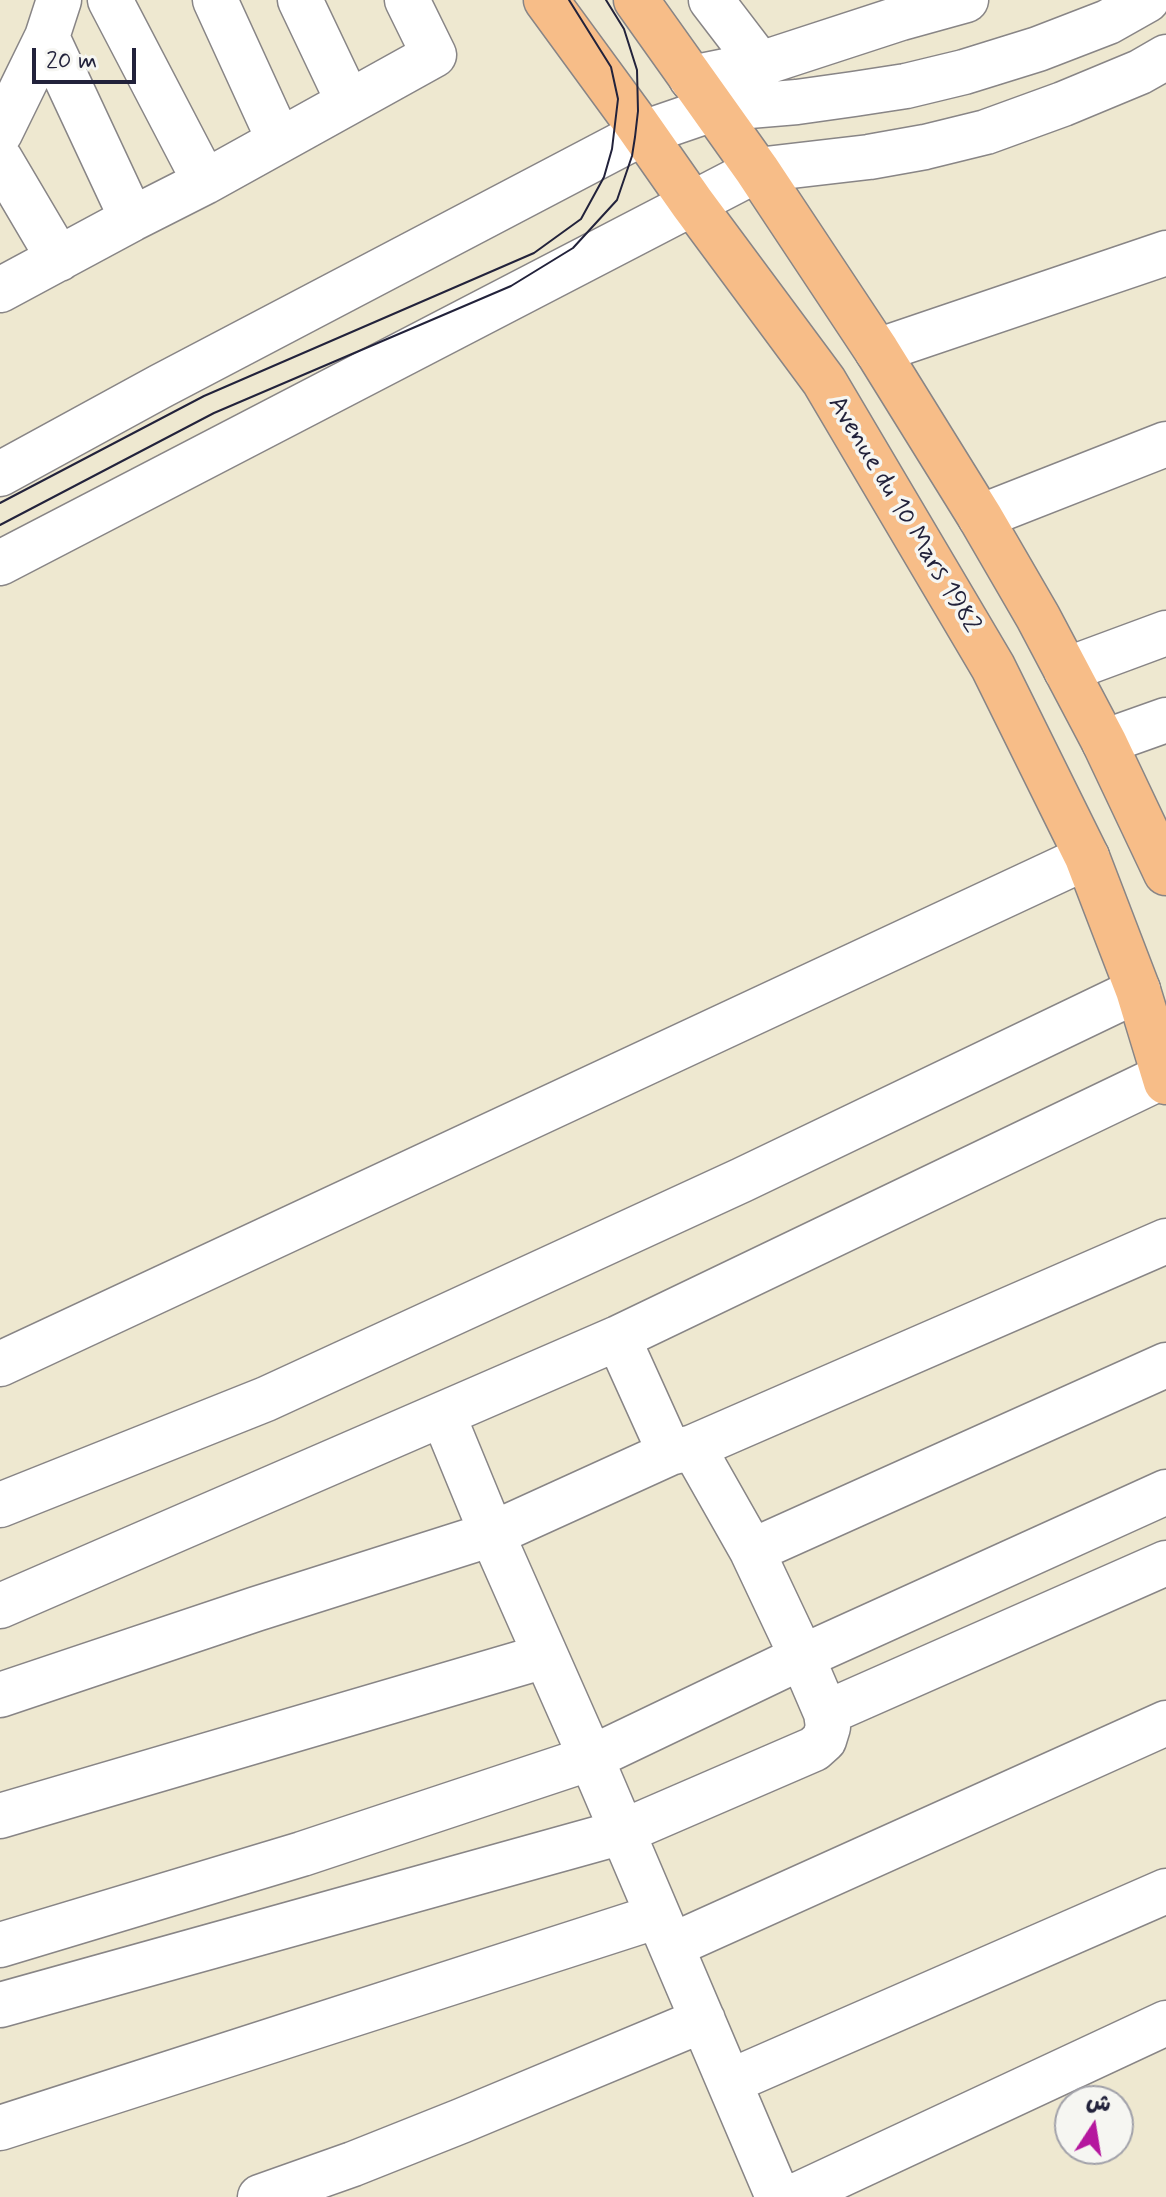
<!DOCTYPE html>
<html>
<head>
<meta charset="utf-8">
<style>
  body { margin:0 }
  #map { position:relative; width:1166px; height:2197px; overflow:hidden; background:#eee8d0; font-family:Mynerve,"Playpen Sans Arabic",sans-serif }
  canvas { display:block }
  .north { position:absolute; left:1054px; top:2085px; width:80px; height:80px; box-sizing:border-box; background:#f6f6f2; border:2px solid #a1a1a9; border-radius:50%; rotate:12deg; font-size:22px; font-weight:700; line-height:32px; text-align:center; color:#22223b }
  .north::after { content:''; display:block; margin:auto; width:28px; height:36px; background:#b5179e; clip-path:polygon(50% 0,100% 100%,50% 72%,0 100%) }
  .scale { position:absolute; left:32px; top:48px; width:104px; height:36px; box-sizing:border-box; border:4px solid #22223b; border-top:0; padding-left:10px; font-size:24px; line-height:28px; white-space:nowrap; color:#22223b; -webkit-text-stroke:6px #f6f6f2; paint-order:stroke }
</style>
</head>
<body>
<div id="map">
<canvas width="1166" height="2197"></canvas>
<div class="north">ش</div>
<div class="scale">20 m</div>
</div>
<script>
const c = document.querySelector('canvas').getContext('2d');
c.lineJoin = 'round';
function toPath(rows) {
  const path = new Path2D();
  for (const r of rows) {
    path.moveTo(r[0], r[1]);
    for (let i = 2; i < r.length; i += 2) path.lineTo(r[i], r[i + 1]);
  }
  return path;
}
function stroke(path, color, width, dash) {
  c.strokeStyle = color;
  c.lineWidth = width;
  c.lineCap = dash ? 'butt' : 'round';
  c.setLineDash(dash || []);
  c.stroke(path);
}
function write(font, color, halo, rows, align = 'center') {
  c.font = font + ' Mynerve,sans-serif';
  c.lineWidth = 7;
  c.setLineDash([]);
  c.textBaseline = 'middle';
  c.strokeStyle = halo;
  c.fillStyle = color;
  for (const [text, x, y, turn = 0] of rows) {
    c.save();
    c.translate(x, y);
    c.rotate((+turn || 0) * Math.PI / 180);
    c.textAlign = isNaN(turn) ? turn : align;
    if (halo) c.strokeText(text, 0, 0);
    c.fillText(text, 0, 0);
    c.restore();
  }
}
const minor = toPath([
  [110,0,205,182],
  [215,0,279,140],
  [300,0,348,101],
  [711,0,760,64],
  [47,37,132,219],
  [691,78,760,64,901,18,966,0],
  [0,133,47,37,59,0],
  [0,159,59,259],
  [0,290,132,219,205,182,434,55,407,0],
  [877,351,1166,253],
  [0,474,161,386,643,133,713,109,797,102,854,94,906,86,964,72,1038,49,1108,22,1147,0],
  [980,517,1166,444],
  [0,563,757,170,869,157,925,147,986,132,1063,104,1140,72,1166,57],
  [1066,670,1166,633],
  [1104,742,1166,720],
  [618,1338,670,1453,693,1447,1166,1241],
  [0,1364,1087,857],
  [443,1415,492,1534,591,1758,778,2197],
  [0,1505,266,1399,742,1180,1138,990],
  [752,1551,1166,1365],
  [0,1606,618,1338,1164,1076],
  [0,1695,256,1609,492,1534,670,1453],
  [826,1713,1166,1563],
  [0,1816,545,1656],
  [0,1945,302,1854,591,1758,802,1657,1166,1492],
  [671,1946,1166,1723],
  [0,2005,622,1832,814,1749,824,1740,828,1727,826,1713,802,1657,752,1551,693,1447],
  [729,2082,1166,1891],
  [0,2128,658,1916],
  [260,2197,353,2164,461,2121,703,2020],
  [793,2197,1166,2023]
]);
const major = toPath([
  [546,0,636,123,692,203,824,381,993,667,1087,857,1138,990,1166,1082],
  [636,0,757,170,877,351,980,517,1038,617,1104,742,1166,873]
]);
stroke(minor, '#888586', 47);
stroke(major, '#888586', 47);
stroke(minor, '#fff', 44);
stroke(major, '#f7bd88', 44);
stroke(toPath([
  [0,503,204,396,534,253,581,219,604,177,612,149,618,99,611,67,569,0],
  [0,525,214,413,511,286,573,248,617,200,632,156,635,137,638,111,637,70,624,29,606,0]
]), '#22223b', 2);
write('26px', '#22223b', '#f6f6f2', [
  ["Avenue du 10 Mars 1982",903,515,59]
]);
</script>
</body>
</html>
